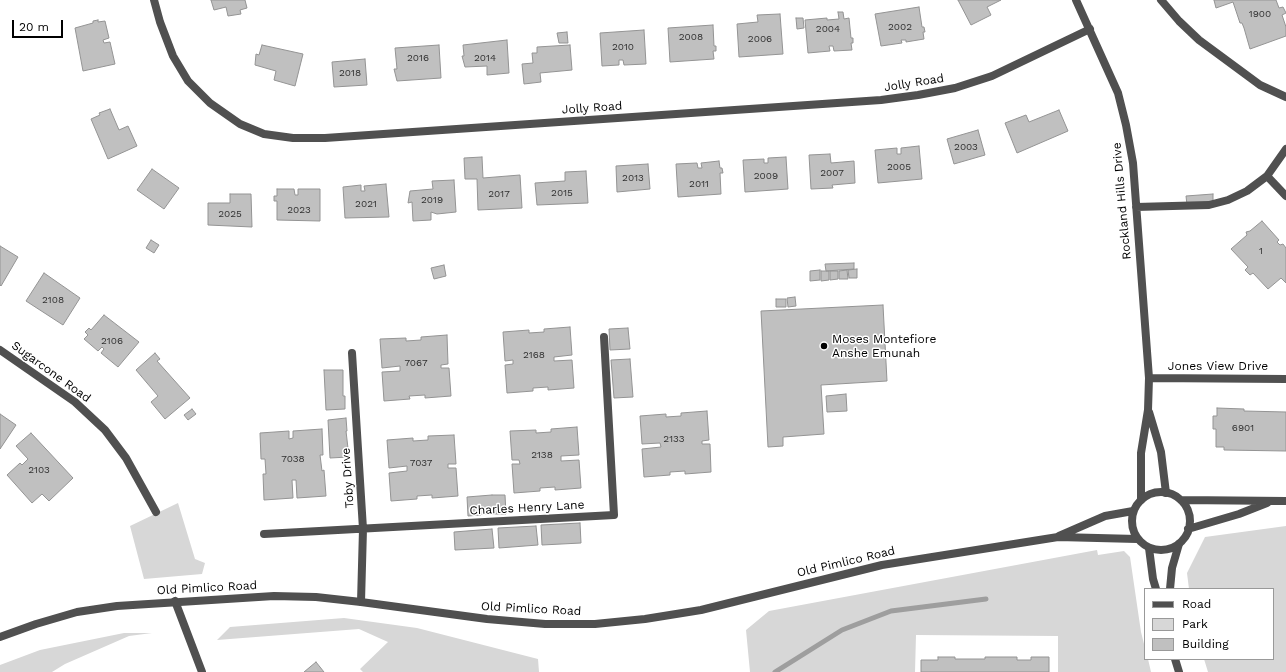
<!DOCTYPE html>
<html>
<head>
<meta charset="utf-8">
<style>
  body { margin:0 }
  #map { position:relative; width:1286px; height:672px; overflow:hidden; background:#fff; font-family:"Work Sans",sans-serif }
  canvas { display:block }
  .legend { position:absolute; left:1144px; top:588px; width:130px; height:72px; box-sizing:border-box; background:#fff; border:1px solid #999; margin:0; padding:5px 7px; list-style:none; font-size:12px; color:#000 }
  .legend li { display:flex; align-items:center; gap:8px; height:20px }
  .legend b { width:20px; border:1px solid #999 }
  .scale { position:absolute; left:12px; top:20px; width:51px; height:18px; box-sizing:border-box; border:2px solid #000; border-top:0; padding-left:5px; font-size:12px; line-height:14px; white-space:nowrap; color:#000; -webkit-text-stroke:3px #fff; paint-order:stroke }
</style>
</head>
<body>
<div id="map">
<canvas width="1286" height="672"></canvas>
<ul class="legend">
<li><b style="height:5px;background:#505050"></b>Road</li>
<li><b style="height:11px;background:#d7d7d7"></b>Park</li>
<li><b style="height:11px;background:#c0c0c0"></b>Building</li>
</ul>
<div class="scale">20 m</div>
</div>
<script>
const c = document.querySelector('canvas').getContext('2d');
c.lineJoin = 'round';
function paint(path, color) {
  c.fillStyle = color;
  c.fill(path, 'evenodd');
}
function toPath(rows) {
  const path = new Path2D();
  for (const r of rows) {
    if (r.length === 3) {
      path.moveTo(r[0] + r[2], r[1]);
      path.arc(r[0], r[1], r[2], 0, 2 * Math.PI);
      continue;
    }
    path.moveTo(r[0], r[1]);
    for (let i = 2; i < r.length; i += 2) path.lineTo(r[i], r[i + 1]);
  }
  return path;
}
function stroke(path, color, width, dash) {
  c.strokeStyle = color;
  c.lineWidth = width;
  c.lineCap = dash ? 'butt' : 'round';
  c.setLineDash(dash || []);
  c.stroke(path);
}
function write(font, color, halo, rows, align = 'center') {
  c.font = font + ' "Work Sans",sans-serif';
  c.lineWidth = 3;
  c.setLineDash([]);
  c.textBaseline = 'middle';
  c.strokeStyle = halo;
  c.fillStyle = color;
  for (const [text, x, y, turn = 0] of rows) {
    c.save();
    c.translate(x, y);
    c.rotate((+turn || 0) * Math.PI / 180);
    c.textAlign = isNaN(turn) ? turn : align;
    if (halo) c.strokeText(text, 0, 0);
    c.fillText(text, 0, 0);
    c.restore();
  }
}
paint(toPath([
  [178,503,195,559,205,563,202,574,144,579,130,526],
  [1286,526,1286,672,1208,672,1204,659,1273,659,1273,589,1189,589,1187,573,1205,537],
  [1097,550,1098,555,1124,551,1130,557,1141,632,1145,648,1145,659,1148,659,1151,672,1058,672,1058,636,916,635,915,672,750,672,746,630,769,611],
  [344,618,417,628,538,659,539,672,363,672,360,669,388,642,359,629,217,640,230,627],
  [124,633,152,633,129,636,65,664,52,672,0,672,0,665,40,650]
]), '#d7d7d7');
stroke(toPath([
  [775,672,842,630,891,611,986,599]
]), '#9e9e9e', 5);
const building = toPath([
  [211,0,245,0,247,8,240,10,241,14,228,16,226,7,214,10,211,0],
  [958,0,1001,0,987,7,991,15,971,25,958,0],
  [1214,0,1276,0,1279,8,1283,7,1286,13,1282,15,1286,27,1286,36,1250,49,1244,28,1242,23,1240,23,1233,2,1216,8,1214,0],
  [919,7,922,27,924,27,925,32,923,32,924,39,906,42,906,40,901,40,902,43,881,46,875,14,919,7],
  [838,12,843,12,844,19,849,18,851,38,853,38,853,43,851,43,852,50,834,51,833,46,829,46,830,51,808,53,805,20,827,18,827,20,839,19,838,12],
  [780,14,783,54,739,57,737,24,758,22,757,15,780,14],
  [796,18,803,18,804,28,797,29,796,18],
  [98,20,98,22,105,21,109,38,103,40,104,43,110,42,115,64,83,71,75,28,93,23,93,21,98,20],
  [713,25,714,46,716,46,716,51,713,51,714,59,670,62,668,28,713,25],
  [644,30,646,64,624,65,623,60,619,60,619,65,602,66,600,33,644,30],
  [567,32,568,43,559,43,557,33,567,32],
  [507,40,509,73,487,75,487,66,465,67,462,56,464,56,463,45,507,40],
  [262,45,303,54,295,86,274,80,276,71,255,65,256,54,259,55,262,45],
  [439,45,441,78,397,81,394,69,397,69,395,48,439,45],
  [570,45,572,70,540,73,541,82,524,84,522,64,533,63,532,53,537,53,537,47,570,45],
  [365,59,367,85,334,87,332,62,365,59],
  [110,109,119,130,128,126,137,146,108,159,91,119,100,115,99,113,110,109],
  [1059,110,1068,131,1017,153,1005,123,1026,115,1029,122,1059,110],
  [978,130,985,155,954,164,947,139,978,130],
  [919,146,922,179,878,183,875,150,897,148,897,154,901,154,901,148,919,146],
  [830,154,831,163,854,161,855,183,832,185,833,188,811,189,809,155,830,154],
  [482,157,483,178,520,175,522,208,478,210,477,179,465,179,464,158,482,157],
  [786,157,788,189,745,192,743,160,764,159,764,163,768,163,768,158,786,157],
  [719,161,720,168,722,168,723,173,720,173,721,194,678,197,676,164,697,163,698,168,702,168,701,163,719,161],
  [648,164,650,189,617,192,616,166,648,164],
  [152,169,179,188,164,209,137,190,152,169],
  [586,171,588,203,537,205,535,183,565,181,565,172,586,171],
  [454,180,456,212,437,214,431,212,431,220,413,221,412,202,408,203,410,191,433,189,432,181,454,180],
  [386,184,389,217,345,218,343,187,361,185,361,191,365,191,364,186,386,184],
  [277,189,294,189,295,195,298,195,298,189,320,189,320,221,277,220,277,201,274,201,274,196,277,196,277,189],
  [230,194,251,194,252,227,208,225,208,203,230,203,230,194],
  [1213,194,1213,202,1187,205,1186,196,1213,194],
  [1262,221,1279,240,1277,242,1280,245,1283,244,1286,248,1286,283,1281,278,1268,289,1253,273,1250,275,1245,270,1248,267,1231,249,1247,235,1246,232,1250,231,1262,221],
  [151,240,159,245,154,253,146,248,151,240],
  [0,246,18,257,1,286,0,285,0,246],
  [854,263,854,269,826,271,825,264,854,263],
  [444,265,446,276,434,279,431,268,444,265],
  [857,269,857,278,849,278,848,270,857,269],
  [820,270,820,280,810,281,810,271,820,270],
  [847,270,848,279,839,279,839,271,847,270],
  [821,271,829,271,829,280,821,281,821,271],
  [830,271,838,271,838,279,830,280,830,271],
  [44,273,80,298,63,325,26,301,44,273],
  [795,297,796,306,788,307,787,298,795,297],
  [776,299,786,299,786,307,776,307,776,299],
  [883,305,887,381,821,385,824,434,783,437,783,446,768,447,761,311,883,305],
  [104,315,139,342,118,367,101,353,104,349,102,347,98,351,84,339,88,335,85,332,89,328,91,330,104,315],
  [570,327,572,355,554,357,554,361,572,360,574,388,548,390,548,387,533,388,533,391,507,393,505,365,513,364,513,360,505,361,503,332,529,330,529,333,544,332,544,329,570,327],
  [628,328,630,349,610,350,609,329,628,328],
  [447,335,448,364,441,365,441,368,449,368,451,396,425,398,425,395,409,396,410,399,384,401,382,372,400,371,400,366,382,368,380,339,406,338,406,341,421,340,421,337,447,335],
  [155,353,160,359,157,361,190,398,165,419,151,402,158,396,136,370,155,353],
  [630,359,633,397,614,398,611,360,630,359],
  [324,370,343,370,343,396,345,396,345,409,326,410,324,370],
  [846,394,847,411,827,412,826,396,846,394],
  [1217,408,1244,409,1244,411,1286,412,1286,451,1224,450,1224,447,1216,447,1216,429,1213,429,1213,416,1217,416,1217,408],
  [192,409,196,414,188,420,184,415,192,409],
  [707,411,709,440,702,441,702,444,710,444,711,472,685,474,685,471,670,472,670,475,644,477,642,449,661,447,660,443,642,444,640,416,666,414,666,417,681,416,681,413,707,411],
  [0,414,16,425,0,449,0,414],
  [346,418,347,431,346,431,349,457,330,458,328,420,346,418],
  [577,427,579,455,561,456,561,461,579,460,581,488,555,490,555,487,540,488,540,491,514,493,512,464,520,464,519,460,512,460,510,431,536,430,536,433,551,432,551,429,577,427],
  [322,429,323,455,320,455,322,471,324,470,326,496,297,498,296,480,292,480,293,498,264,500,263,474,266,474,265,459,261,459,260,433,289,431,289,439,293,438,293,431,322,429],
  [31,433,73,478,49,501,42,494,32,503,7,475,20,463,22,465,28,459,16,446,31,433],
  [454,435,456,464,448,464,448,468,456,468,458,496,432,498,432,495,417,496,417,499,391,501,389,473,407,471,407,466,389,468,387,440,413,438,413,441,428,440,428,436,454,435],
  [492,495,505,495,506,514,480,514,481,515,468,516,467,497,492,495],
  [580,523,581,543,542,545,541,525,580,523],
  [536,526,538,545,499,548,498,528,536,526],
  [492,529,494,548,455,550,454,532,492,529],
  [938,657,955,657,955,659,985,659,985,657,1017,657,1017,660,1031,660,1031,657,1049,657,1049,672,921,672,921,660,938,660,938,657],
  [316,662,324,672,304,672,316,662]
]);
paint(building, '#c0c0c0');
stroke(building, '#949494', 1);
stroke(toPath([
  [154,0,160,22,173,56,188,81,210,103,240,124,264,134,293,138,325,138,881,100,918,95,955,88,992,76,1090,29],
  [1076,0,1118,93,1126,125,1133,163,1149,378,1148,410,1141,453,1141,500],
  [1161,0,1179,21,1199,40,1260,85,1286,97],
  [1267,176,1286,196],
  [1136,207,1209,205,1228,200,1247,191,1267,176,1286,149],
  [0,350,75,402,105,430,126,458,156,512],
  [352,353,363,529,361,602],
  [1149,378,1286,379],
  [1149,412,1161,452,1166,493],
  [264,534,614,515,604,337],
  [1149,548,1153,579,1156,589],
  [1170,589,1172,568,1179,544],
  [175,601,202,672],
  [1175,659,1179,672]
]), '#505050', 8);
stroke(toPath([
  [1161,521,29],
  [1181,500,1286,501],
  [1188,529,1239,514,1267,503],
  [1059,536,1105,516,1133,511],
  [0,637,36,624,77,612,117,606,274,596,316,597,361,602,487,619,545,624,595,624,645,619,701,610,882,565,1058,537,1137,539]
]), '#505050', 8);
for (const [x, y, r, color] of [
  [824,346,4,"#000"]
]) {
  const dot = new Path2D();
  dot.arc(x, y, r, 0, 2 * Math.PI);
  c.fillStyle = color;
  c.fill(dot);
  stroke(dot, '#fff', 1.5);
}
write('10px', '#303030', null, [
  ["1900",1260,14],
  ["2002",900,27],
  ["2004",828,29],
  ["2008",691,37],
  ["2006",760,39],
  ["2010",623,47],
  ["2016",418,58],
  ["2014",485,58],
  ["2018",350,73],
  ["2003",966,147],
  ["2005",899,167],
  ["2007",832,173],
  ["2009",766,176],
  ["2013",633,178],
  ["2011",699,184],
  ["2015",562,193],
  ["2017",499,194],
  ["2019",432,200],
  ["2021",366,204],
  ["2023",299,210],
  ["2025",230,214],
  ["1",1261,251],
  ["2108",53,300],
  ["2106",112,341],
  ["2168",534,355],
  ["7067",416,363],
  ["6901",1243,428],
  ["2133",674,439],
  ["2138",542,455],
  ["7038",293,459],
  ["7037",421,463],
  ["2103",39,470]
]);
write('12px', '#000', '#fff', [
  ["Jolly Road",914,83,-9],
  ["Jolly Road",592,108,-4],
  ["Rockland Hills Drive",1122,201,-95],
  ["Jones View Drive",1218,366],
  ["Sugarcone Road",51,372,36],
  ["Toby Drive",348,478,-94],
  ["Charles Henry Lane",527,508,-3],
  ["Old Pimlico Road",846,562,-13],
  ["Old Pimlico Road",207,588,-3],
  ["Old Pimlico Road",531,609,3]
]);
write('12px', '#000', '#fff', [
  ["Moses Montefiore",832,339],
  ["Anshe Emunah",832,353]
], 'left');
</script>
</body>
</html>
